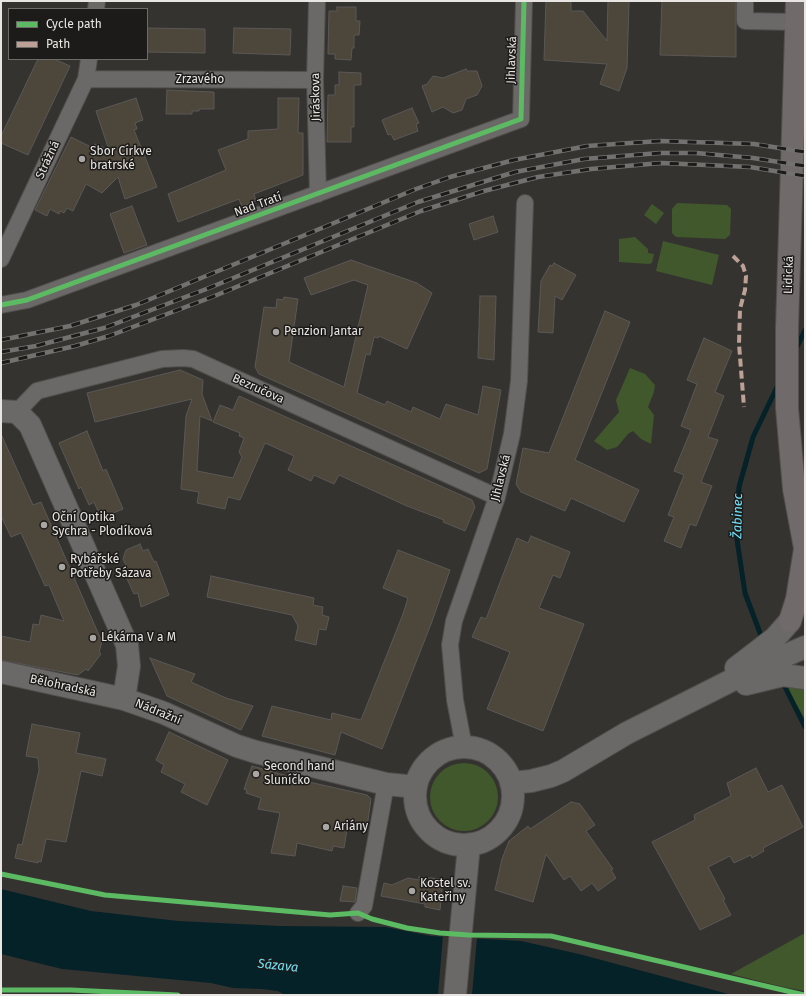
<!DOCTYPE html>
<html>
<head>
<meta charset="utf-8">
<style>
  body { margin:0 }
  #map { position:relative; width:806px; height:996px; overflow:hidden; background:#353330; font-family:"Fira Sans",sans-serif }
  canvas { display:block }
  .frame { position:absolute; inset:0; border:2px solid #e8e5e2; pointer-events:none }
  .legend { position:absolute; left:8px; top:8px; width:140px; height:52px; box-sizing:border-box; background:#1d1b19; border:1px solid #6e6c69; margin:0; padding:5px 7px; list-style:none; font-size:12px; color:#e8e5e2 }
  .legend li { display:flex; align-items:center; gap:8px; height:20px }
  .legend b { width:20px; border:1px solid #6e6c69 }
</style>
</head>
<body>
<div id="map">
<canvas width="806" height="996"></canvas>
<div class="frame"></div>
<ul class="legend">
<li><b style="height:5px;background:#5cba63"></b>Cycle path</li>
<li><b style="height:5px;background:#bda197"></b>Path</li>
</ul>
</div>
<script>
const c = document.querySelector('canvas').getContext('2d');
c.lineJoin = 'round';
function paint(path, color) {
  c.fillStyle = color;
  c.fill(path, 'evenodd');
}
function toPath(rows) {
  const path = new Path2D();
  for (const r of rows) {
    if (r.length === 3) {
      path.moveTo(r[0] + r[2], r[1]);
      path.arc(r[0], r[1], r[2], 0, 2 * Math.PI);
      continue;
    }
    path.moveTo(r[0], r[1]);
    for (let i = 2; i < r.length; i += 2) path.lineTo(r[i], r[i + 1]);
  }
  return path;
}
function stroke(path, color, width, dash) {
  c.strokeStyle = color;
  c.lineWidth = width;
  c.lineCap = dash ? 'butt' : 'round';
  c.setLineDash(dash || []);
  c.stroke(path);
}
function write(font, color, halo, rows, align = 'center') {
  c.font = font + ' "Fira Sans",sans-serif';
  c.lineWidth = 3;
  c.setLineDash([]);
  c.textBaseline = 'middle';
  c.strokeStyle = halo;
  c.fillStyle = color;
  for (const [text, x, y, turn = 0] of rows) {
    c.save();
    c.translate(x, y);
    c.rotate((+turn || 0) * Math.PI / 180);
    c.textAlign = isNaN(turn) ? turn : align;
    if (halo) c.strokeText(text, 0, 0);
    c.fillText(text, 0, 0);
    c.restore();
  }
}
paint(toPath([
  [677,203,727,205,731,209,730,235,725,239,676,237,672,233,672,209],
  [652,204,664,213,656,224,644,215],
  [635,237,648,249,648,253,654,254,652,263,649,264,619,262,619,239],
  [663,241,719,255,712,285,656,271],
  [630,368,645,374,655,385,654,392,648,407,654,415,651,444,641,439,633,431,628,434,617,447,607,450,594,441,619,412,616,400],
  [783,682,805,687,805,719],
  [464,797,34],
  [805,933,805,991,783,987,731,974]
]), '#40582c');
paint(toPath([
  [1,889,91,911,178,921,280,926,386,927,431,936,521,941,579,954,732,995,285,995,278,991,262,989,233,988,211,983,62,969,1,954]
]), '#052228');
paint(toPath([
  [443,935,477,938,472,995,438,995]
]), '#353330');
stroke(toPath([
  [795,351,805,330],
  [763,641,745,593,736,533,739,487,753,437,778,385],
  [782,681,805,727]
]), '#052228', 5);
const building = toPath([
  [546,1,571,1,571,11,583,11,607,41,608,1,629,1,627,68,619,91,600,84,607,64,544,60,546,1],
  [662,1,736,1,736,57,660,55,662,1],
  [337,7,356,7,356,21,360,21,359,35,354,35,354,48,352,48,351,60,335,59,335,54,328,54,329,11,337,11,337,7],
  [147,28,205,29,205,53,147,52,147,28],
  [234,28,291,29,290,55,233,53,234,28],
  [38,59,54,59,70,66,28,155,1,143,1,136,38,59],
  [466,69,467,71,477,71,482,86,477,95,466,99,462,110,453,113,443,107,432,112,422,86,427,84,433,76,443,78,466,69],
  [339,72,361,73,361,85,354,85,354,127,351,127,351,142,327,142,328,95,335,95,335,85,339,85,339,72],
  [167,90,214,92,214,109,199,109,199,111,192,111,192,114,166,114,167,90],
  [136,98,143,120,135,123,137,129,134,130,157,187,125,199,118,177,102,193,86,184,73,211,67,208,64,213,60,211,59,214,50,209,47,216,35,210,71,137,93,148,95,144,109,150,96,111,136,98],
  [278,98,299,98,298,133,303,133,303,175,254,194,256,201,242,207,239,199,178,222,168,194,226,170,218,150,248,139,248,131,278,129,278,98],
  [412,108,419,123,416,124,418,131,394,140,391,134,388,135,382,120,412,108],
  [132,206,147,245,124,253,110,214,132,206],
  [493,216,498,232,474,240,469,224,493,216],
  [351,260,417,283,432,293,407,349,379,336,378,338,374,337,370,355,366,354,357,393,385,405,387,401,411,412,413,407,440,419,446,404,478,415,483,386,501,390,487,469,479,473,259,374,255,367,264,307,276,308,277,299,283,300,284,297,298,299,289,362,344,387,368,285,354,280,311,295,304,278,351,260],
  [554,263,576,275,562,300,555,296,553,333,538,332,541,281,550,265,552,266,554,263],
  [480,296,496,296,494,360,478,358,480,296],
  [605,311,630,322,575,460,639,490,624,522,571,498,565,511,521,492,516,484,523,448,549,453,605,311],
  [704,338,732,351,715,392,724,396,708,437,718,440,701,482,712,486,696,526,690,524,681,548,664,541,674,517,668,515,684,475,674,471,691,430,681,426,697,384,687,380,704,338],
  [180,370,203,380,202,394,212,421,200,416,197,471,233,478,242,457,239,452,244,438,239,436,240,433,213,422,220,405,233,410,239,396,472,500,475,507,465,531,443,522,444,520,407,506,339,475,334,484,314,475,311,481,288,470,294,456,265,443,240,500,228,497,225,509,197,503,199,492,181,489,186,416,192,399,95,422,87,393,180,370],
  [87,431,103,471,106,469,123,509,101,518,94,502,89,505,81,487,79,489,59,443,87,431],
  [1,434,33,505,41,502,102,642,99,652,101,654,88,671,86,669,78,675,1,660,1,636,30,642,33,624,39,625,41,615,64,621,49,585,45,586,21,533,11,537,1,516,1,434],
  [531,536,570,552,560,578,553,575,539,608,584,624,543,731,487,709,510,652,472,637,481,617,486,619,517,538,528,543,531,536],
  [140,544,143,551,148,549,154,562,156,561,169,595,141,607,138,593,134,594,127,579,126,574,129,572,123,559,126,550,140,544],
  [398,550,450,570,431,624,382,749,341,732,335,755,262,736,272,706,331,720,332,713,361,720,403,614,408,598,383,588,398,550],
  [211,576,314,598,313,605,323,607,322,615,329,617,326,630,319,629,316,645,295,640,298,626,292,615,207,597,211,576],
  [150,658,195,674,191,682,226,698,253,706,241,730,167,696,150,658],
  [32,724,80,733,76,753,106,759,102,776,81,771,66,842,46,839,41,862,38,861,38,863,15,858,18,844,22,845,39,770,38,758,26,756,32,724],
  [169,732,228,760,207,805,181,792,185,784,161,772,164,765,156,760,169,732],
  [252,766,309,782,367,795,371,799,367,827,348,823,344,848,333,846,332,851,297,843,295,856,271,853,280,813,258,809,261,798,246,793,247,790,244,789,252,766],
  [756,768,768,792,782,785,803,827,763,848,764,851,752,858,751,855,734,863,730,856,708,867,725,899,723,900,731,915,700,930,652,842,695,820,694,815,731,796,727,783,756,768],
  [571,802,580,804,595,825,586,831,613,869,611,870,616,878,598,891,592,883,581,891,570,876,564,880,546,854,533,902,495,890,502,859,509,841,528,826,530,829,571,802],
  [419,877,443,879,440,910,425,907,425,904,381,896,384,883,392,885,408,878,419,880,419,877],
  [343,886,357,888,355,902,340,901,343,886]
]);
paint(building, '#4d463b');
stroke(building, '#5a5856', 1);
const street = toPath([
  [317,1,315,80,318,194],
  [745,1,745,21,796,22],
  [96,9,97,1],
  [86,79,315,80],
  [1,259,86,79,89,59],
  [1,305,27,300,521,119,524,1],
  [17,412,37,391,162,359,183,358,193,359,497,497],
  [464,747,455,700,450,645,454,621,497,497,512,434,519,381,525,203],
  [358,913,364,906,386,784]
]);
const secondary = toPath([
  [1,411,17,412,30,425,127,645,129,666,124,699],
  [736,668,775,638,790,621],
  [1,672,124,699,164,713,237,746,256,752,386,784,416,787],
  [746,684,783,675,805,678],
  [464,796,49],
  [511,783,531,781,551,776,563,771,627,733,754,669,805,647],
  [455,995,469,845]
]);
const primary = toPath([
  [797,1,787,328,787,408,794,489,805,548],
  [790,621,797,599,805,549]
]);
stroke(street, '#514f4d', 18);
stroke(secondary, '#514f4d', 24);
stroke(primary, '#514f4d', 24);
stroke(street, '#6b6967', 16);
stroke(secondary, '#6b6967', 22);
stroke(primary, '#716a6a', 22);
const rail = toPath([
  [1,340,70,326,136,305,416,189,450,177,514,160,587,146,660,141,754,144,805,152],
  [1,352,36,346,104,328,209,288,418,202,515,172,584,159,660,153,696,153,753,158,805,166],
  [1,363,75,346,109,336,212,297,421,211,484,191,538,177,591,169,661,163,750,167,805,176]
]);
stroke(rail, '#73716f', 4.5);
stroke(rail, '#1d1b19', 3, [9]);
stroke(toPath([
  [733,256,743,266,746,276,745,290,740,309,739,344,744,407]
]), '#bda197', 4, [8, 4]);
stroke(toPath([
  [1,305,27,300,521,119,524,1],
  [1,874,105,895,330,915,358,913,372,919,407,928,440,933,469,935,551,936,804,995],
  [1,990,71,990,178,995]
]), '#5cba63', 5);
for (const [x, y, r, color] of [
  [82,159,4,"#a9a7a4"],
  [276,332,4,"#a9a7a4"],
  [44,525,4,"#a9a7a4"],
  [62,567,4,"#a9a7a4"],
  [93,638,4,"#a9a7a4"],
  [256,774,4,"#a9a7a4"],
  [326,827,4,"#a9a7a4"],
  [412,891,4,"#a9a7a4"]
]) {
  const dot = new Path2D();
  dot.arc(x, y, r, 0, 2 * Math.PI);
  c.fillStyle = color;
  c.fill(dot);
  stroke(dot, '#1d1b19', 1.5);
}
write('12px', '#e8e5e2', '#1d1b19', [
  ["Jihlavská",512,60,-88],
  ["Zrzavého",200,80],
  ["Jiráskova",316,97,-91],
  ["Strážná",48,160,-65],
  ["Nad Tratí",258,205,-20],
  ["Lidická",789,275,-88],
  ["Bezručova",258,389,24],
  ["Jihlavská",501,478,-76],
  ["Bělohradská",63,686,12],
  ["Nádražní",158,712,22]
]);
write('12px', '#e8e5e2', '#1d1b19', [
  ["Sbor Církve",90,152],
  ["bratrské",90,166],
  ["Penzion Jantar",284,332],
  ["Oční Optika",52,518],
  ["Sychra - Plodíková",52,532],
  ["Rybářské",70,560],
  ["Potřeby Sázava",70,574],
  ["Lékárna V a M",101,638],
  ["Second hand",264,767],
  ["Sluníčko",264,781],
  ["Ariány",334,827],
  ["Kostel sv.",420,884],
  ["Kateřiny",420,898]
], 'left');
write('italic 13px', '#6fe0f8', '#1d1b19', [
  ["Žabinec",738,516,-89],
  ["Sázava",278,966,6]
]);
</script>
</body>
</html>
